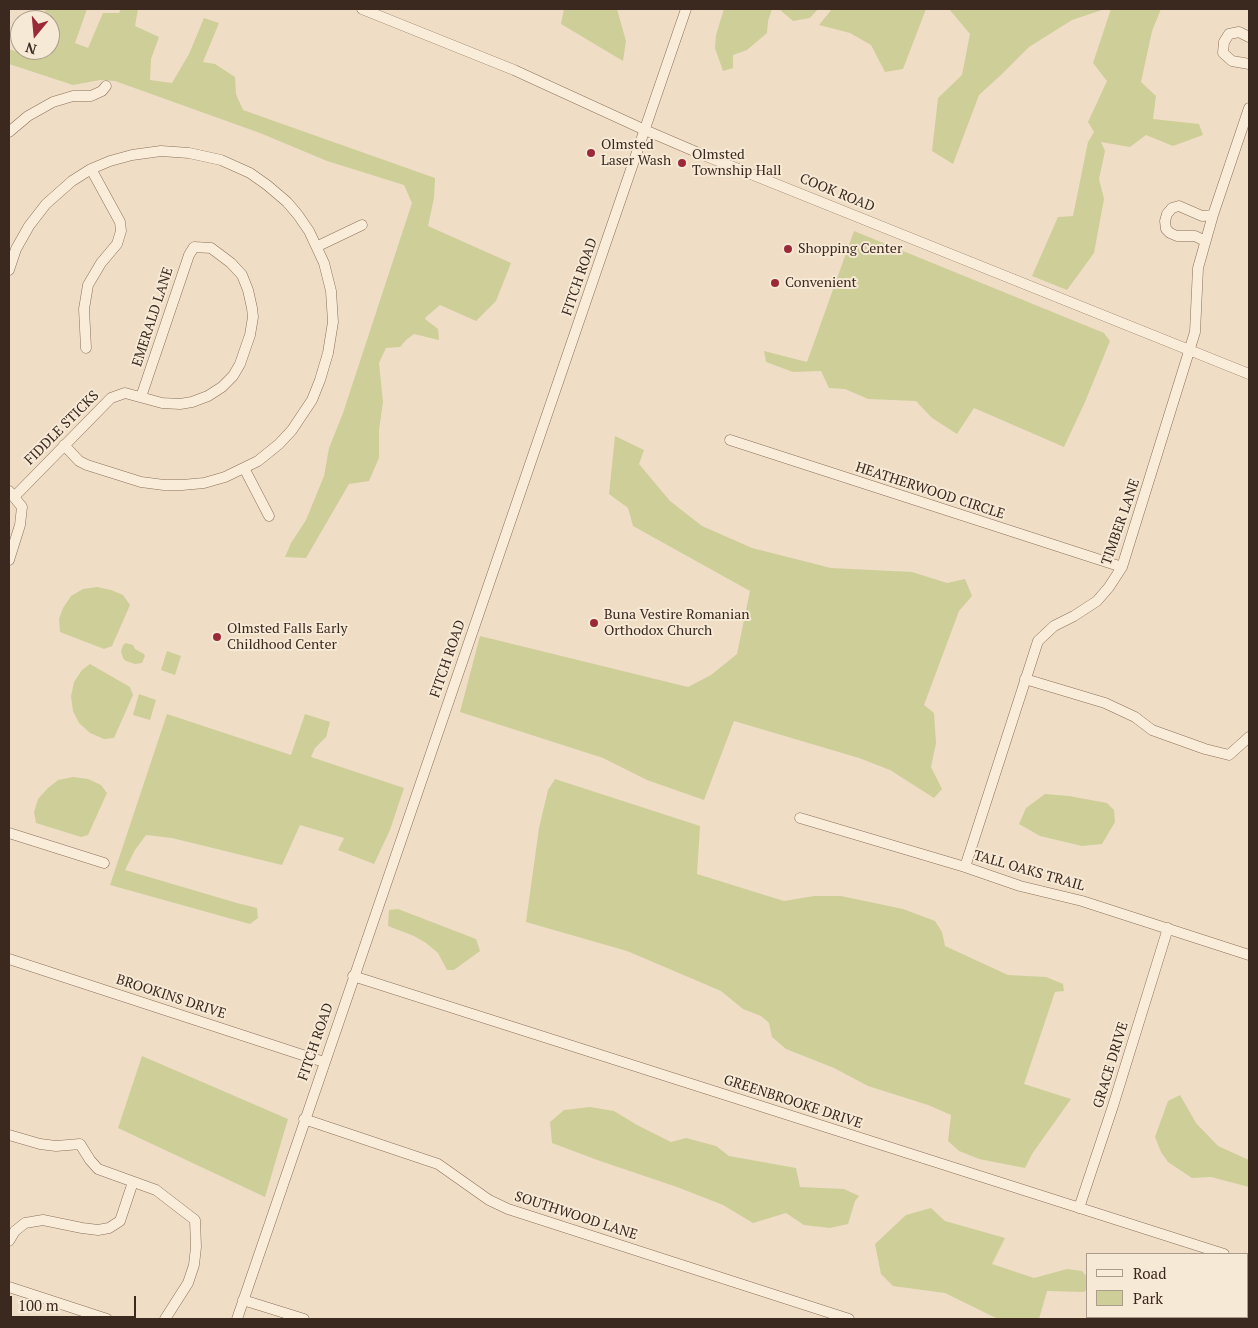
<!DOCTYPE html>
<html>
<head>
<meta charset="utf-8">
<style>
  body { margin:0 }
  #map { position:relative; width:1258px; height:1328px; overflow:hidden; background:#efdec5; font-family:"PT Serif",serif }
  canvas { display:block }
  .frame { position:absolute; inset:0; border:10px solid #3b291f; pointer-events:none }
  .legend { position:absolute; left:1086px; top:1253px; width:162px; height:65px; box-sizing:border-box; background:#f6e9d5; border:1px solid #ab9c8c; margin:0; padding:6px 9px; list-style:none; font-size:15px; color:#3b291f }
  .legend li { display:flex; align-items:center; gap:10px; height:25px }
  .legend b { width:25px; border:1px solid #ab9c8c }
  .north { position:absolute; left:10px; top:10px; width:50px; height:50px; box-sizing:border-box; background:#f6e9d5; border:1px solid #ab9c8c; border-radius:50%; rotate:197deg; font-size:14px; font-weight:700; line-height:20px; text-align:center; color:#3b291f }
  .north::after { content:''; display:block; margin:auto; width:18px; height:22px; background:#9b2a38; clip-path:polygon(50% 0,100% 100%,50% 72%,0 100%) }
  .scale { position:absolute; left:10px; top:1296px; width:126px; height:22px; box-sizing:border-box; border:2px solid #3b291f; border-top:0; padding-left:6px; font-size:15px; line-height:18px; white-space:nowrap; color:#3b291f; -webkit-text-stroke:4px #f6e9d5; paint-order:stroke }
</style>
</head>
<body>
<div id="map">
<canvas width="1258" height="1328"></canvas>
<div class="frame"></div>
<ul class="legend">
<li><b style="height:6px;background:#f9ecd9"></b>Road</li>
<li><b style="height:14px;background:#cece99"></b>Park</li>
</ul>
<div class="north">N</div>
<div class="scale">100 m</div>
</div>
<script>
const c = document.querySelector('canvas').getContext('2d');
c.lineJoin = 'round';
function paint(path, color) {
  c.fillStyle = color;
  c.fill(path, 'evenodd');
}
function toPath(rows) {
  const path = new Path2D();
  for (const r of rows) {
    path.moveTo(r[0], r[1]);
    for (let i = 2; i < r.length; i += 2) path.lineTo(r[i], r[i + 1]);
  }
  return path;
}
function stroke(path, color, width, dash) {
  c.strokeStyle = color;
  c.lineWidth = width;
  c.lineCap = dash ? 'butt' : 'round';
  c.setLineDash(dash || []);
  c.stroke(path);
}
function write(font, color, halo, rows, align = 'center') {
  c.font = font + ' "PT Serif",serif';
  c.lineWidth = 4;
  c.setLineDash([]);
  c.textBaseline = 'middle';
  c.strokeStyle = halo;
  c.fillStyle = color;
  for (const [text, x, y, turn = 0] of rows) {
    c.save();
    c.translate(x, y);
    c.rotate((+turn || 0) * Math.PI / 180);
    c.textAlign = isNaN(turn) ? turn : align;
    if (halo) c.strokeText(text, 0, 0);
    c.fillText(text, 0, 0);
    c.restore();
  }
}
paint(toPath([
  [46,9,87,9,75,43,88,48,103,13,119,13,121,9,138,9,135,26,159,37,151,59,150,80,172,83,189,54,204,18,219,23,203,62,215,64,235,77,236,94,243,110,435,178,434,198,428,226,511,263,496,301,476,321,440,305,426,317,425,319,438,329,439,340,414,334,406,340,400,347,386,348,379,363,383,402,379,430,379,458,369,481,349,484,306,558,285,557,291,543,306,520,324,476,329,448,343,413,412,203,404,185,327,161,260,133,115,81,100,80,73,85,9,64,9,49,18,52,50,50,50,20,41,20],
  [564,9,617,9,626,41,623,61,561,24],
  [724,9,772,9,768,21,767,33,747,50,733,55,733,68,723,71,715,48,716,35],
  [779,9,818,9,810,18,793,21],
  [832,9,926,9,903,69,885,72,871,45,850,33,819,25],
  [949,9,1105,9,1072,20,1029,47,1001,75,979,95,953,164,932,151,938,98,962,75,970,34],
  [1111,9,1161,9,1152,31,1141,82,1156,96,1153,119,1199,124,1203,135,1173,146,1146,135,1130,147,1101,142,1105,151,1099,179,1104,199,1094,253,1067,290,1032,276,1058,217,1073,216,1088,142,1094,132,1088,122,1107,81,1093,63],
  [854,231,1104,333,1110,341,1085,402,1064,447,974,408,957,434,932,418,916,401,868,399,845,389,829,388,821,371,793,372,766,362,764,351,807,362],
  [615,436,644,450,639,464,670,501,702,526,752,548,831,568,912,572,947,583,965,579,972,596,959,611,924,705,934,713,936,743,931,767,942,789,934,798,890,770,859,758,734,721,704,800,647,780,603,758,460,712,480,636,688,687,711,675,737,654,750,591,633,526,628,508,609,494],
  [97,587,111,590,123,595,130,605,112,646,104,649,60,632,59,619,63,608,71,596,83,589],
  [126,643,133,645,135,649,144,654,145,656,142,663,135,664,126,661,123,658,121,651,123,645],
  [167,651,181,656,175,675,161,670],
  [90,664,130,687,133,695,114,738,104,739,90,733,79,723,73,711,71,696,74,682,82,670],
  [139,694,156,700,150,720,133,715],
  [167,714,291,755,305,714,330,722,326,737,315,748,311,757,404,788,390,830,374,864,338,850,344,838,300,825,282,865,172,838,146,835,135,850,125,870,237,903,257,908,258,918,250,924,110,885],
  [73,777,88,779,101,785,107,793,88,835,81,837,36,823,34,812,38,799,48,788,58,780],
  [555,779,700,826,697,874,784,901,814,896,841,896,903,909,935,921,942,932,945,946,1008,975,1046,977,1063,984,1064,991,1055,992,1024,1084,1071,1099,1032,1154,1025,1168,979,1159,959,1151,948,1141,951,1115,928,1105,868,1086,834,1068,786,1049,772,1037,769,1023,761,1016,743,1009,721,991,627,951,526,922,539,828,548,790],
  [1045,794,1069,796,1107,803,1114,810,1115,822,1102,844,1082,846,1040,836,1019,824,1026,808],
  [398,909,476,939,480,951,454,970,447,970,438,953,426,943,414,936,388,926,389,910],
  [142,1056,288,1119,265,1197,118,1128],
  [1180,1095,1196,1123,1218,1146,1249,1160,1249,1187,1211,1177,1192,1178,1168,1162,1161,1152,1155,1137,1168,1101],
  [590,1107,614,1111,637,1125,671,1142,686,1138,716,1146,729,1156,796,1168,800,1187,844,1189,859,1196,855,1201,848,1224,830,1228,804,1225,786,1213,753,1223,723,1205,677,1187,600,1161,552,1143,550,1122,564,1110],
  [931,1208,945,1221,1005,1238,992,1264,1034,1278,1067,1269,1082,1271,1087,1277,1087,1289,1084,1292,1047,1291,1039,1319,998,1319,945,1293,893,1286,881,1274,875,1244,906,1215]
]), '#cece99');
const minor = toPath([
  [362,9,514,70,645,130,701,154,1249,374],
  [1249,37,1239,32,1229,34,1224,42,1223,53,1232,61,1249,64],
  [9,132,28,116,53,102,73,96,91,96,102,91,106,86],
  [1205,241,1195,236,1177,236,1170,233,1166,229,1165,221,1167,214,1172,208,1179,206,1202,216,1213,215],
  [318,246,362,225],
  [9,270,16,249,29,226,46,204,72,181,91,169,110,161,132,155,161,151,189,153,221,160,250,173,267,185,287,202,298,215,309,231,324,263,331,291,333,322,328,353,320,380,312,400,292,430,279,444,258,461,225,477,204,483,182,485,164,485,141,482,87,465,79,461,64,445],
  [86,348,84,309,88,285,101,263,117,244,121,231,120,222,91,169],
  [730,440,1122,567],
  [244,468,269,516],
  [9,491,22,507,20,525,9,560],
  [14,497,111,398,125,393,162,403,180,404,192,402,208,396,222,387,233,376,240,364,250,335,253,317,252,308,248,290,242,275,231,263,211,248,194,247,189,255,141,397],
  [1025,679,1105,703,1135,717,1152,730,1205,749,1229,755,1249,737],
  [800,818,965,867,1020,886,1082,901,1249,955],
  [9,833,104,863],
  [965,867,1038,641,1054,626,1074,616,1097,601,1109,587,1122,567,1195,332,1198,268,1213,215,1249,108],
  [9,959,324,1062],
  [353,976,1224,1254],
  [304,1119,438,1164,489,1200,508,1209,849,1319],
  [9,1135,40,1144,56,1146,80,1144,90,1160,98,1169,156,1190,195,1220,196,1247,194,1265,188,1283,165,1319],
  [1079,1208,1113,1106,1168,928],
  [9,1241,15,1231,25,1223,43,1220,82,1228,98,1230,109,1228,120,1221,133,1182],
  [1247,1261,1249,1262],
  [9,1287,107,1319],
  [243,1300,304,1319],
  [237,1319,686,9]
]);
stroke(minor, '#8b6f5b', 11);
stroke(minor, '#f9ecd9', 10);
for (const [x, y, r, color] of [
  [591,153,5,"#9b2a38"],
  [682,163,5,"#9b2a38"],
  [788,249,5,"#9b2a38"],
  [775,283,5,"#9b2a38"],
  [594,623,5,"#9b2a38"],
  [217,637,5,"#9b2a38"]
]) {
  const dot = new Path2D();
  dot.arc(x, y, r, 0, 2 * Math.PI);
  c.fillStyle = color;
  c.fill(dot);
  stroke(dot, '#f6e9d5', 2);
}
write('14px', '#3b291f', '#f6e9d5', [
  ["Olmsted",601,145],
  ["Laser Wash",601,161],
  ["Olmsted",692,155],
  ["Township Hall",692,171],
  ["Shopping Center",798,249],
  ["Convenient",785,283],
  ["Buna Vestire Romanian",604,615],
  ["Orthodox Church",604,631],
  ["Olmsted Falls Early",227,629],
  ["Childhood Center",227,645]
], 'left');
write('14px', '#3b291f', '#f6e9d5', [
  ["COOK ROAD",837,193,22],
  ["FITCH ROAD",580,277,-71],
  ["EMERALD LANE",153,317,-72],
  ["FIDDLE STICKS",62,428,-45],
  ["HEATHERWOOD CIRCLE",930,491,18],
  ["TIMBER LANE",1121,522,-71],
  ["FITCH ROAD",448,659,-71],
  ["TALL OAKS TRAIL",1029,871,16],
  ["BROOKINS DRIVE",171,997,18],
  ["FITCH ROAD",316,1042,-71],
  ["GRACE DRIVE",1111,1065,-73],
  ["GREENBROOKE DRIVE",793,1102,18],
  ["SOUTHWOOD LANE",576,1216,18]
]);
</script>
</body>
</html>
